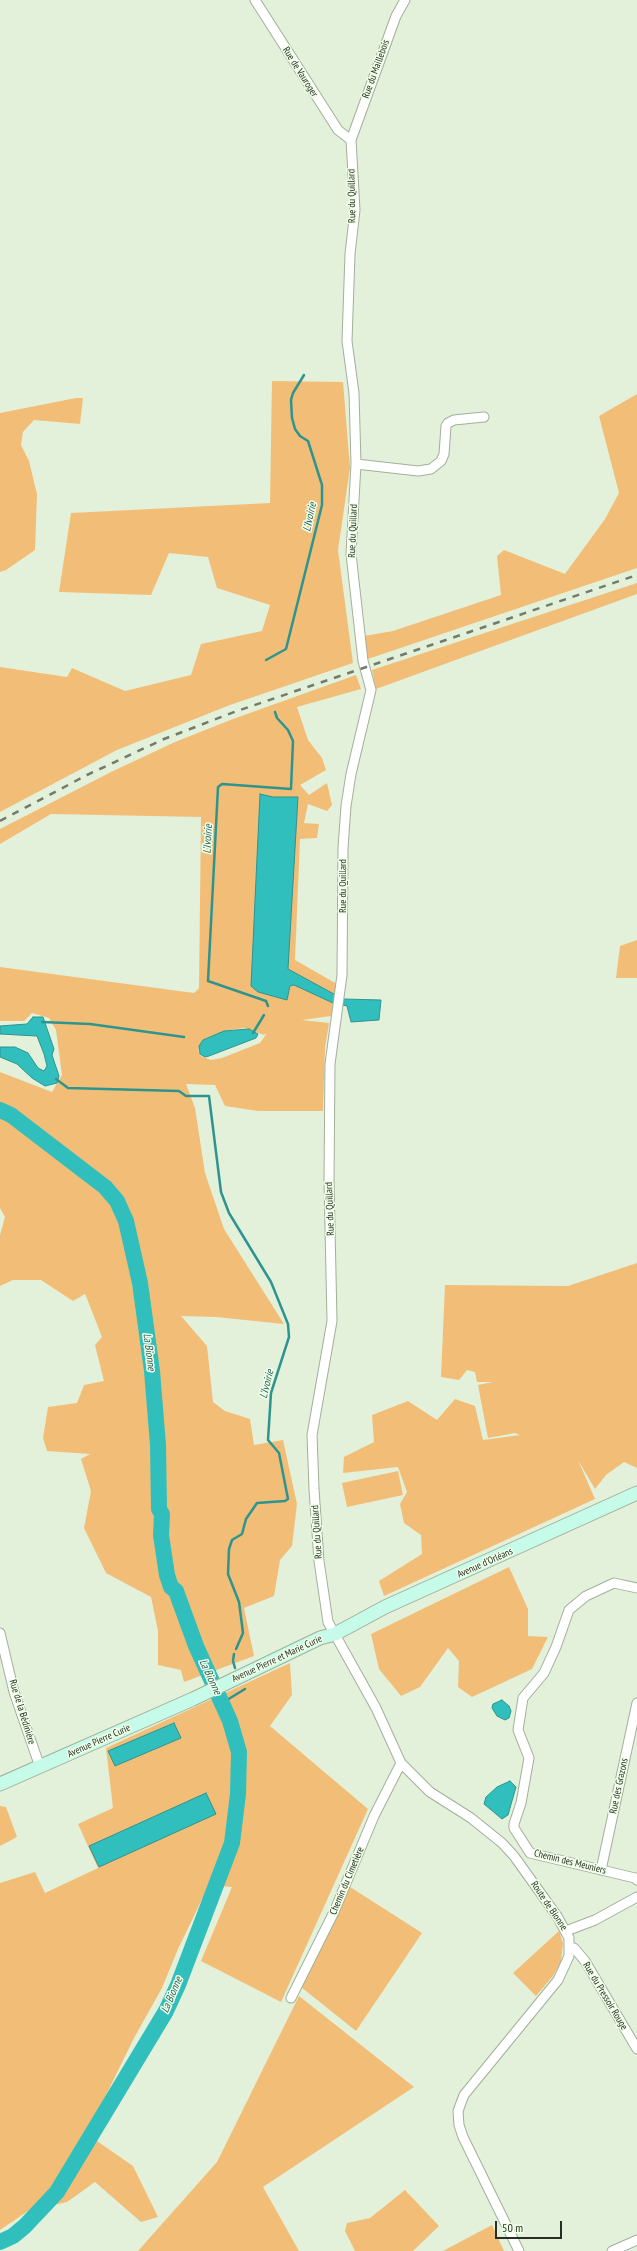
<!DOCTYPE html>
<html>
<head>
<meta charset="utf-8">
<style>
  body { margin:0 }
  #map { position:relative; width:637px; height:2251px; overflow:hidden; background:#e3f1da; font-family:"PT Sans Narrow",sans-serif }
  canvas { display:block }
  .scale { position:absolute; left:495px; top:2221px; width:67px; height:18px; box-sizing:border-box; border:2px solid #282e25; border-top:0; padding-left:5px; font-size:12px; line-height:14px; white-space:nowrap; color:#282e25; -webkit-text-stroke:3px #f0ffe8; paint-order:stroke }
</style>
</head>
<body>
<div id="map">
<canvas width="637" height="2251"></canvas>
<div class="scale">50 m</div>
</div>
<script>
const c = document.querySelector('canvas').getContext('2d');
c.lineJoin = 'round';
function paint(path, color) {
  c.fillStyle = color;
  c.fill(path, 'evenodd');
}
function toPath(rows) {
  const path = new Path2D();
  for (const r of rows) {
    path.moveTo(r[0], r[1]);
    for (let i = 2; i < r.length; i += 2) path.lineTo(r[i], r[i + 1]);
  }
  return path;
}
function stroke(path, color, width, dash) {
  c.strokeStyle = color;
  c.lineWidth = width;
  c.lineCap = dash ? 'butt' : 'round';
  c.setLineDash(dash || []);
  c.stroke(path);
}
function write(font, color, halo, rows, align = 'center') {
  c.font = font + ' "PT Sans Narrow",sans-serif';
  c.lineWidth = 3;
  c.setLineDash([]);
  c.textBaseline = 'middle';
  c.strokeStyle = halo;
  c.fillStyle = color;
  for (const [text, x, y, turn = 0] of rows) {
    c.save();
    c.translate(x, y);
    c.rotate((+turn || 0) * Math.PI / 180);
    c.textAlign = isNaN(turn) ? turn : align;
    if (halo) c.strokeText(text, 0, 0);
    c.fillText(text, 0, 0);
    c.restore();
  }
}
paint(toPath([
  [272,381,343,382,350,468,338,550,353,663,230,705,117,750,0,812,0,667,67,677,72,668,125,691,191,675,201,644,262,631,270,605,217,588,208,557,169,553,151,595,59,592,71,513,270,503],
  [637,394,637,568,368,659,364,636,393,631,501,595,497,556,504,550,565,574,605,519,619,493,599,416],
  [76,398,83,398,80,424,34,420,23,432,21,445,29,461,37,494,35,550,6,570,0,572,0,413],
  [637,583,637,594,376,689,372,670],
  [356,675,361,689,297,707,308,740,322,758,326,770,300,785,309,795,327,783,332,805,327,811,308,804,304,823,319,824,317,838,300,839,295,960,337,984,331,1016,302,1020,329,1023,325,1048,323,1111,258,1111,225,1106,215,1085,186,1084,195,1108,205,1173,224,1229,284,1324,216,1317,181,1316,207,1346,213,1402,225,1411,250,1419,254,1445,283,1440,297,1504,292,1546,280,1560,274,1596,244,1608,254,1656,184,1682,181,1670,158,1665,158,1631,151,1597,106,1573,84,1528,91,1491,81,1459,90,1454,47,1451,43,1438,48,1407,77,1403,84,1385,104,1381,95,1345,102,1337,86,1296,85,1294,73,1301,41,1280,13,1280,0,1286,0,1235,5,1217,0,1208,0,1072,52,1092,62,1075,56,1030,49,1018,32,1013,24,1021,0,1021,0,967,194,993,199,988,201,817,51,814,0,844,0,829,111,772,175,742,233,719],
  [244,1028,264,1035,267,1033,260,1043,222,1058,211,1060,201,1056,198,1050,224,1031],
  [637,940,637,978,616,978,620,946],
  [637,1263,637,1468,624,1462,606,1475,595,1489,578,1460,595,1499,384,1596,379,1581,422,1554,421,1535,404,1523,400,1504,407,1492,398,1467,343,1473,344,1457,374,1442,372,1415,408,1401,437,1420,455,1399,475,1406,483,1440,520,1435,515,1433,488,1438,478,1385,493,1382,477,1382,475,1372,467,1370,459,1380,441,1377,445,1285,568,1286],
  [398,1471,403,1495,347,1507,342,1483],
  [509,1567,528,1609,528,1636,548,1637,532,1669,472,1697,458,1687,459,1661,448,1648,420,1687,401,1696,379,1669,371,1634],
  [290,1663,292,1695,270,1726,368,1809,281,2002,201,1961,232,1887,209,1885,178,1949,162,1988,134,2038,87,2134,133,2166,158,2217,141,2222,95,2182,67,2202,28,2211,0,2230,0,1883,35,1872,45,1893,98,1868,78,1824,113,1808,106,1748],
  [0,1806,6,1807,17,1837,0,1846],
  [347,1885,422,1933,356,2031,301,1987],
  [559,1931,563,1943,561,1961,553,1976,536,1996,513,1973],
  [299,1996,414,2087,263,2187,299,2251,138,2251,217,2162],
  [405,2190,439,2226,413,2251,355,2251,345,2231,347,2223,370,2218],
  [492,2225,504,2251,443,2251]
]), '#f2be77');
const water = toPath([
  [260,794,273,797,298,797,288,969,343,999,381,1000,379,1020,351,1022,347,1006,333,1003,294,985,290,986,287,1000,258,992,251,986,260,794],
  [33,1017,43,1017,54,1049,52,1055,59,1076,57,1083,45,1086,32,1078,17,1064,0,1057,0,1047,15,1047,28,1053,38,1068,44,1071,47,1066,44,1054,37,1036,0,1034,0,1026,27,1024,33,1017],
  [249,1029,258,1034,256,1038,209,1056,205,1057,200,1054,199,1046,203,1040,224,1031,249,1029],
  [502,1700,509,1706,511,1711,509,1718,505,1720,497,1716,492,1708,493,1704,502,1700],
  [174,1723,181,1738,115,1766,108,1751,174,1723],
  [510,1781,516,1787,508,1815,502,1819,484,1804,486,1797,497,1787,510,1781],
  [206,1793,216,1814,99,1867,89,1846,206,1793]
]);
paint(water, '#31bfbd');
stroke(water, '#2e948f', 1);
stroke(toPath([
  [266,660,286,649,322,505,322,485,308,441,300,436,295,429,292,418,291,400,293,393,304,375],
  [268,1006,266,1001,208,981,218,787,222,784,291,789,293,741,288,730,277,718,275,712],
  [42,1022,90,1024,184,1037],
  [253,1033,264,1015],
  [56,1079,68,1088,179,1091,186,1096,209,1096,221,1192,229,1213,271,1282,288,1324,289,1337,271,1393,268,1440,279,1453,288,1499,285,1501,257,1503,246,1519,242,1534,232,1540,229,1549,228,1574,239,1602,243,1633,236,1649],
  [234,1654,233,1661,235,1668],
  [222,1703,245,1689]
]), '#2e948f', 2.5);
stroke(toPath([
  [0,1110,11,1115,105,1187,117,1201,126,1221,140,1283,152,1371,158,1445,159,1509,162,1514,161,1535,167,1575,171,1587,176,1591,196,1646,230,1721,239,1752,238,1794,232,1843,178,1985,166,2011,57,2192,25,2226,13,2236,0,2242]
]), '#31bfbd', 16);
const minor = toPath([
  [255,0,338,130,351,140],
  [405,0,396,16,351,140,355,210,350,254,347,341,354,393,356,464,351,554,363,661,371,690,351,774,346,806,343,848,342,975,330,1064,329,1180,332,1321,312,1435,314,1489,319,1561,328,1622,376,1708,401,1763,430,1792,471,1818,502,1843,514,1856,557,1916,569,1938,569,1956,558,1980,464,2095,458,2111,459,2125,463,2137,519,2251],
  [356,464,418,471,431,469,441,461,444,454,446,426,448,423,454,420,484,417],
  [637,1588,614,1583,586,1596,569,1610,556,1647,544,1673,523,1698,518,1730,529,1758,521,1803,514,1824,514,1828,530,1853,635,1878,637,1880],
  [0,1633,14,1692,40,1767],
  [601,1870,637,1703],
  [566,1931,595,1920,637,1897],
  [570,1948,574,1948,585,1961,637,2049],
  [291,1998,334,1912,374,1816,401,1763],
  [612,2251,637,2240]
]);
const secondary = toPath([
  [0,1784,193,1699,320,1638,335,1634,385,1607,637,1493]
]);
stroke(minor, '#a2b09a', 11);
stroke(secondary, '#a2b09a', 15);
stroke(minor, '#fff', 9);
stroke(secondary, '#c5fbe8', 13);
stroke(toPath([
  [0,821,87,775,164,739,237,711,637,575]
]), '#727b6c', 2.5, [7, 7]);
write('10px', '#282e25', '#f0ffe8', [
  ["Rue du Maillebois",376,69,-70],
  ["Rue de Vauroger",300,72,58],
  ["Rue du Quillard",352,196,-91],
  ["Rue du Quillard",353,531,-88],
  ["Rue du Quillard",343,886,-90],
  ["Rue du Quillard",330,1209,-92],
  ["Rue du Quillard",317,1532,-94],
  ["Avenue d'Orléans",485,1563,-24],
  ["Avenue Pierre et Marie Curie",277,1659,-25],
  ["Rue de la Bédinière",22,1712,73],
  ["Avenue Pierre Curie",99,1741,-24],
  ["Rue des Grazons",619,1786,-78],
  ["Chemin des Meuniers",570,1862,14],
  ["Chemin du Cimetière",347,1881,-67],
  ["Route de Bionne",549,1906,56],
  ["Rue du Pressoir Rouge",605,1996,59]
]);
write('italic 11px', '#275f5e', '#f0ffe8', [
  ["L'Ivoirie",310,517,-78],
  ["L'Ivoirie",208,839,-87],
  ["La Bionne",149,1352,83],
  ["L'Ivoirie",267,1384,-76],
  ["La Bionne",210,1677,65],
  ["La Bionne",172,1995,-67]
]);
</script>
</body>
</html>
